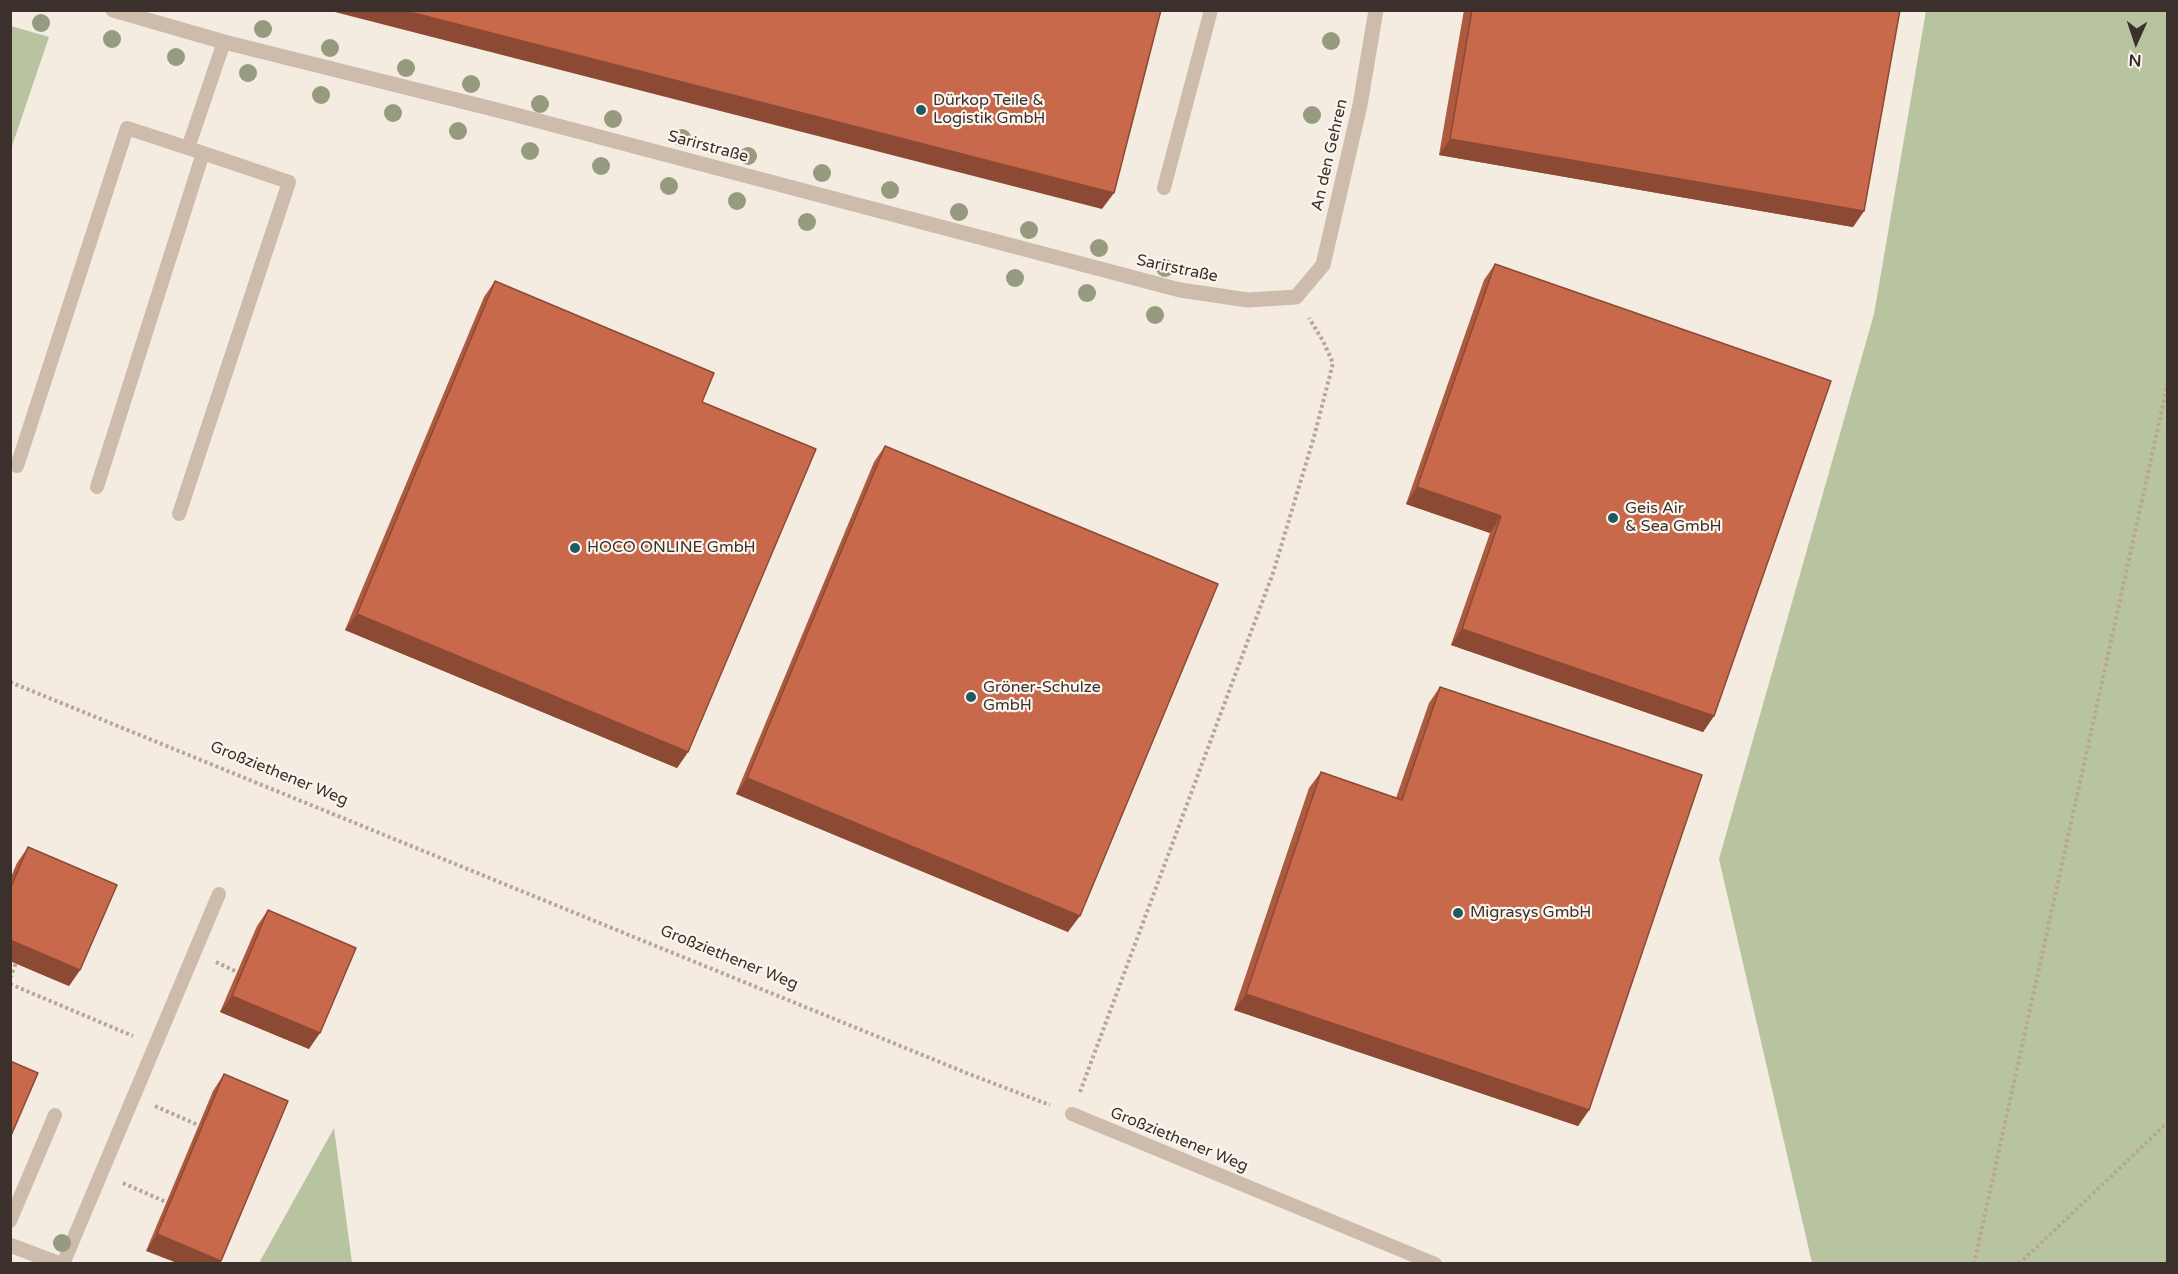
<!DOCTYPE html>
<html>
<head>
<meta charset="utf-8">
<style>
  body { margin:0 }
  #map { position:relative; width:2178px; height:1274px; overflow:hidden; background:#f4ebe1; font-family:"Varela Round",sans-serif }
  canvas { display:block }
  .frame { position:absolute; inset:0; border:12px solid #3b302b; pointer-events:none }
  .north { position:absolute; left:2106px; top:12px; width:60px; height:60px; -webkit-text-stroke:4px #fbf5ee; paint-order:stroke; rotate:183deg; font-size:16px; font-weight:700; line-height:24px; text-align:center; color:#3b302b }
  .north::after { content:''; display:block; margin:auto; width:21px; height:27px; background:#3b302b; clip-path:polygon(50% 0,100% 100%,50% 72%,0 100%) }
</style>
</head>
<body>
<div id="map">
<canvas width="2178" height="1274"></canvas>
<div class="frame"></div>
<div class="north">N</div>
</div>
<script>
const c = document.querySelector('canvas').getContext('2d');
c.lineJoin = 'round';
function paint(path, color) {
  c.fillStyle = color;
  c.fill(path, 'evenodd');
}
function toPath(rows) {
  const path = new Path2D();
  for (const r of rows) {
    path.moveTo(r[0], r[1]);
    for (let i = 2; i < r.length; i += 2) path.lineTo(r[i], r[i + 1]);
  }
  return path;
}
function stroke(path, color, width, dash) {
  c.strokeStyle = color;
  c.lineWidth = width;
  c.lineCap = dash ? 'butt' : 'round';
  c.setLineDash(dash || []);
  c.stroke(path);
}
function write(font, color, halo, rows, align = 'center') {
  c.font = font + ' "Varela Round",sans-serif';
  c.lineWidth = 4.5;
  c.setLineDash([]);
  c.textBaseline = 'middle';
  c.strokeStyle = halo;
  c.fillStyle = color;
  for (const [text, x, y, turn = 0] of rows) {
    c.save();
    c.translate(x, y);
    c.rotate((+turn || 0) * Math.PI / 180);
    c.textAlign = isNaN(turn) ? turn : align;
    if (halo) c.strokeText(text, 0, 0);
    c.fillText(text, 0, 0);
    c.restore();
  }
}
paint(toPath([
  [1926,11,2167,11,2167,1263,1812,1263,1719,859,1874,314],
  [11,26,49,37,11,149,10,26],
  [334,1128,352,1263,259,1263]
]), '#b8c4a0');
stroke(toPath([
  [10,682,969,1074,1050,1105],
  [216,962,237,972],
  [10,978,16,963],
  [10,984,133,1036],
  [1080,1092,1273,573,1314,437,1333,363,1323,341,1309,318],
  [155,1106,198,1125],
  [123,1183,166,1202],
  [1974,1264,2168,382],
  [2019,1264,2168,1122]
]), '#b9a596', 4, [3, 3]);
stroke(toPath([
  [1164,188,1211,10],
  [17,466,127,128,188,148,224,42],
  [97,487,203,153],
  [179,514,289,182,188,148],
  [1072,1114,1435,1264],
  [10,1221,55,1115],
  [63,1264,219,894]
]), '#cdbbac', 14);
stroke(toPath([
  [113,10,224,42,501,111,1180,290,1248,300,1296,297,1323,265,1360,105,1376,10],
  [10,1245,60,1264]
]), '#cdbbac', 15);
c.fillStyle = '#969b7f';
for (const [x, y] of [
  [41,23],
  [263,29],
  [112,39],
  [1331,41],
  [330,48],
  [176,57],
  [406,68],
  [248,73],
  [471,84],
  [321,95],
  [540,104],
  [393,113],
  [1312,115],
  [613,119],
  [458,131],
  [682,138],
  [530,151],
  [748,156],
  [601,166],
  [822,173],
  [669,186],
  [890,190],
  [737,201],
  [959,212],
  [807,222],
  [1029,230],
  [1099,248],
  [1165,268],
  [1015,278],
  [1087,293],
  [1155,315],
  [62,1243]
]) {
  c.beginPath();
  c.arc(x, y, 9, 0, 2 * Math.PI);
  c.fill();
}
paint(toPath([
  [1464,10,1900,10,1864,211,1853,227,1439,155],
  [1495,264,1714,716,1703,732,1451,645,1490,533,1406,504,1484,280],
  [495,281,702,402,688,752,677,768,345,630,484,297],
  [885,446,1068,932,736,794,874,462],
  [1440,687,1589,1110,1578,1126,1234,1010,1309,788,1321,772,1396,798,1429,703],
  [28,847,80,970,69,986,10,961,10,879,17,863],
  [268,910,309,1049,220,1012,257,926],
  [224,1074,288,1101,146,1251,213,1091]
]), '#ac5a40');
paint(toPath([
  [327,10,402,10,1114,193,1102,209],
  [1450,139,1864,211,1853,227,1439,155],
  [1417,487,1501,516,1490,533,1406,504],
  [357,614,688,752,677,768,345,630],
  [1462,629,1714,716,1703,732,1451,645],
  [747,778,1080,916,1068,932,736,794],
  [10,940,80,970,69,986,10,961],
  [1246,994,1589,1110,1578,1126,1234,1010],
  [232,996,320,1033,309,1049,220,1012],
  [157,1234,221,1261,219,1263,177,1263,146,1251]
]), '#8c4a34');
const building = toPath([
  [402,10,1161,10,1114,193,402,10],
  [1472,10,1900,10,1864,211,1450,139,1472,10],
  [1495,264,1831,381,1714,716,1462,629,1501,516,1417,487,1495,264],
  [495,281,714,373,702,402,816,449,688,752,357,614,495,281],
  [885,446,1218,584,1080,916,747,778,885,446],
  [1440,687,1702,775,1589,1110,1246,994,1321,772,1402,800,1440,687],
  [28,847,117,885,80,970,10,940,10,889,28,847],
  [268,910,356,948,320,1033,232,996,268,910],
  [10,1061,38,1073,10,1138,10,1061],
  [224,1074,288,1101,221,1261,157,1234,224,1074]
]);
paint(building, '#c8694b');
stroke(building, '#8c4a34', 1.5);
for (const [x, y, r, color] of [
  [921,110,6,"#1f5a5e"],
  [1613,518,6,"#1f5a5e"],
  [575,548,6,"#1f5a5e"],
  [971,697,6,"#1f5a5e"],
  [1458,913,6,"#1f5a5e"]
]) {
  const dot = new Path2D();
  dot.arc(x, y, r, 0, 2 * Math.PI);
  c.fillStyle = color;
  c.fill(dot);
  stroke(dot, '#fbf5ee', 2);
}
write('16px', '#3b302b', '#fbf5ee', [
  ["Dürkop Teile &",933,101],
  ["Logistik GmbH",933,119],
  ["Geis Air",1625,509],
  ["& Sea GmbH",1625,527],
  ["HOCO ONLINE GmbH",587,548],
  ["Gröner-Schulze",983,688],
  ["GmbH",983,706],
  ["Migrasys GmbH",1470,913]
], 'left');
write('16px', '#3b302b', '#fbf5ee', [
  ["Sarirstraße",708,147,15],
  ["An den Gehren",1330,155,-77],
  ["Sarirstraße",1177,269,12],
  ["Großziethener Weg",279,774,22],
  ["Großziethener Weg",729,958,22],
  ["Großziethener Weg",1179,1140,22]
]);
</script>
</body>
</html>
